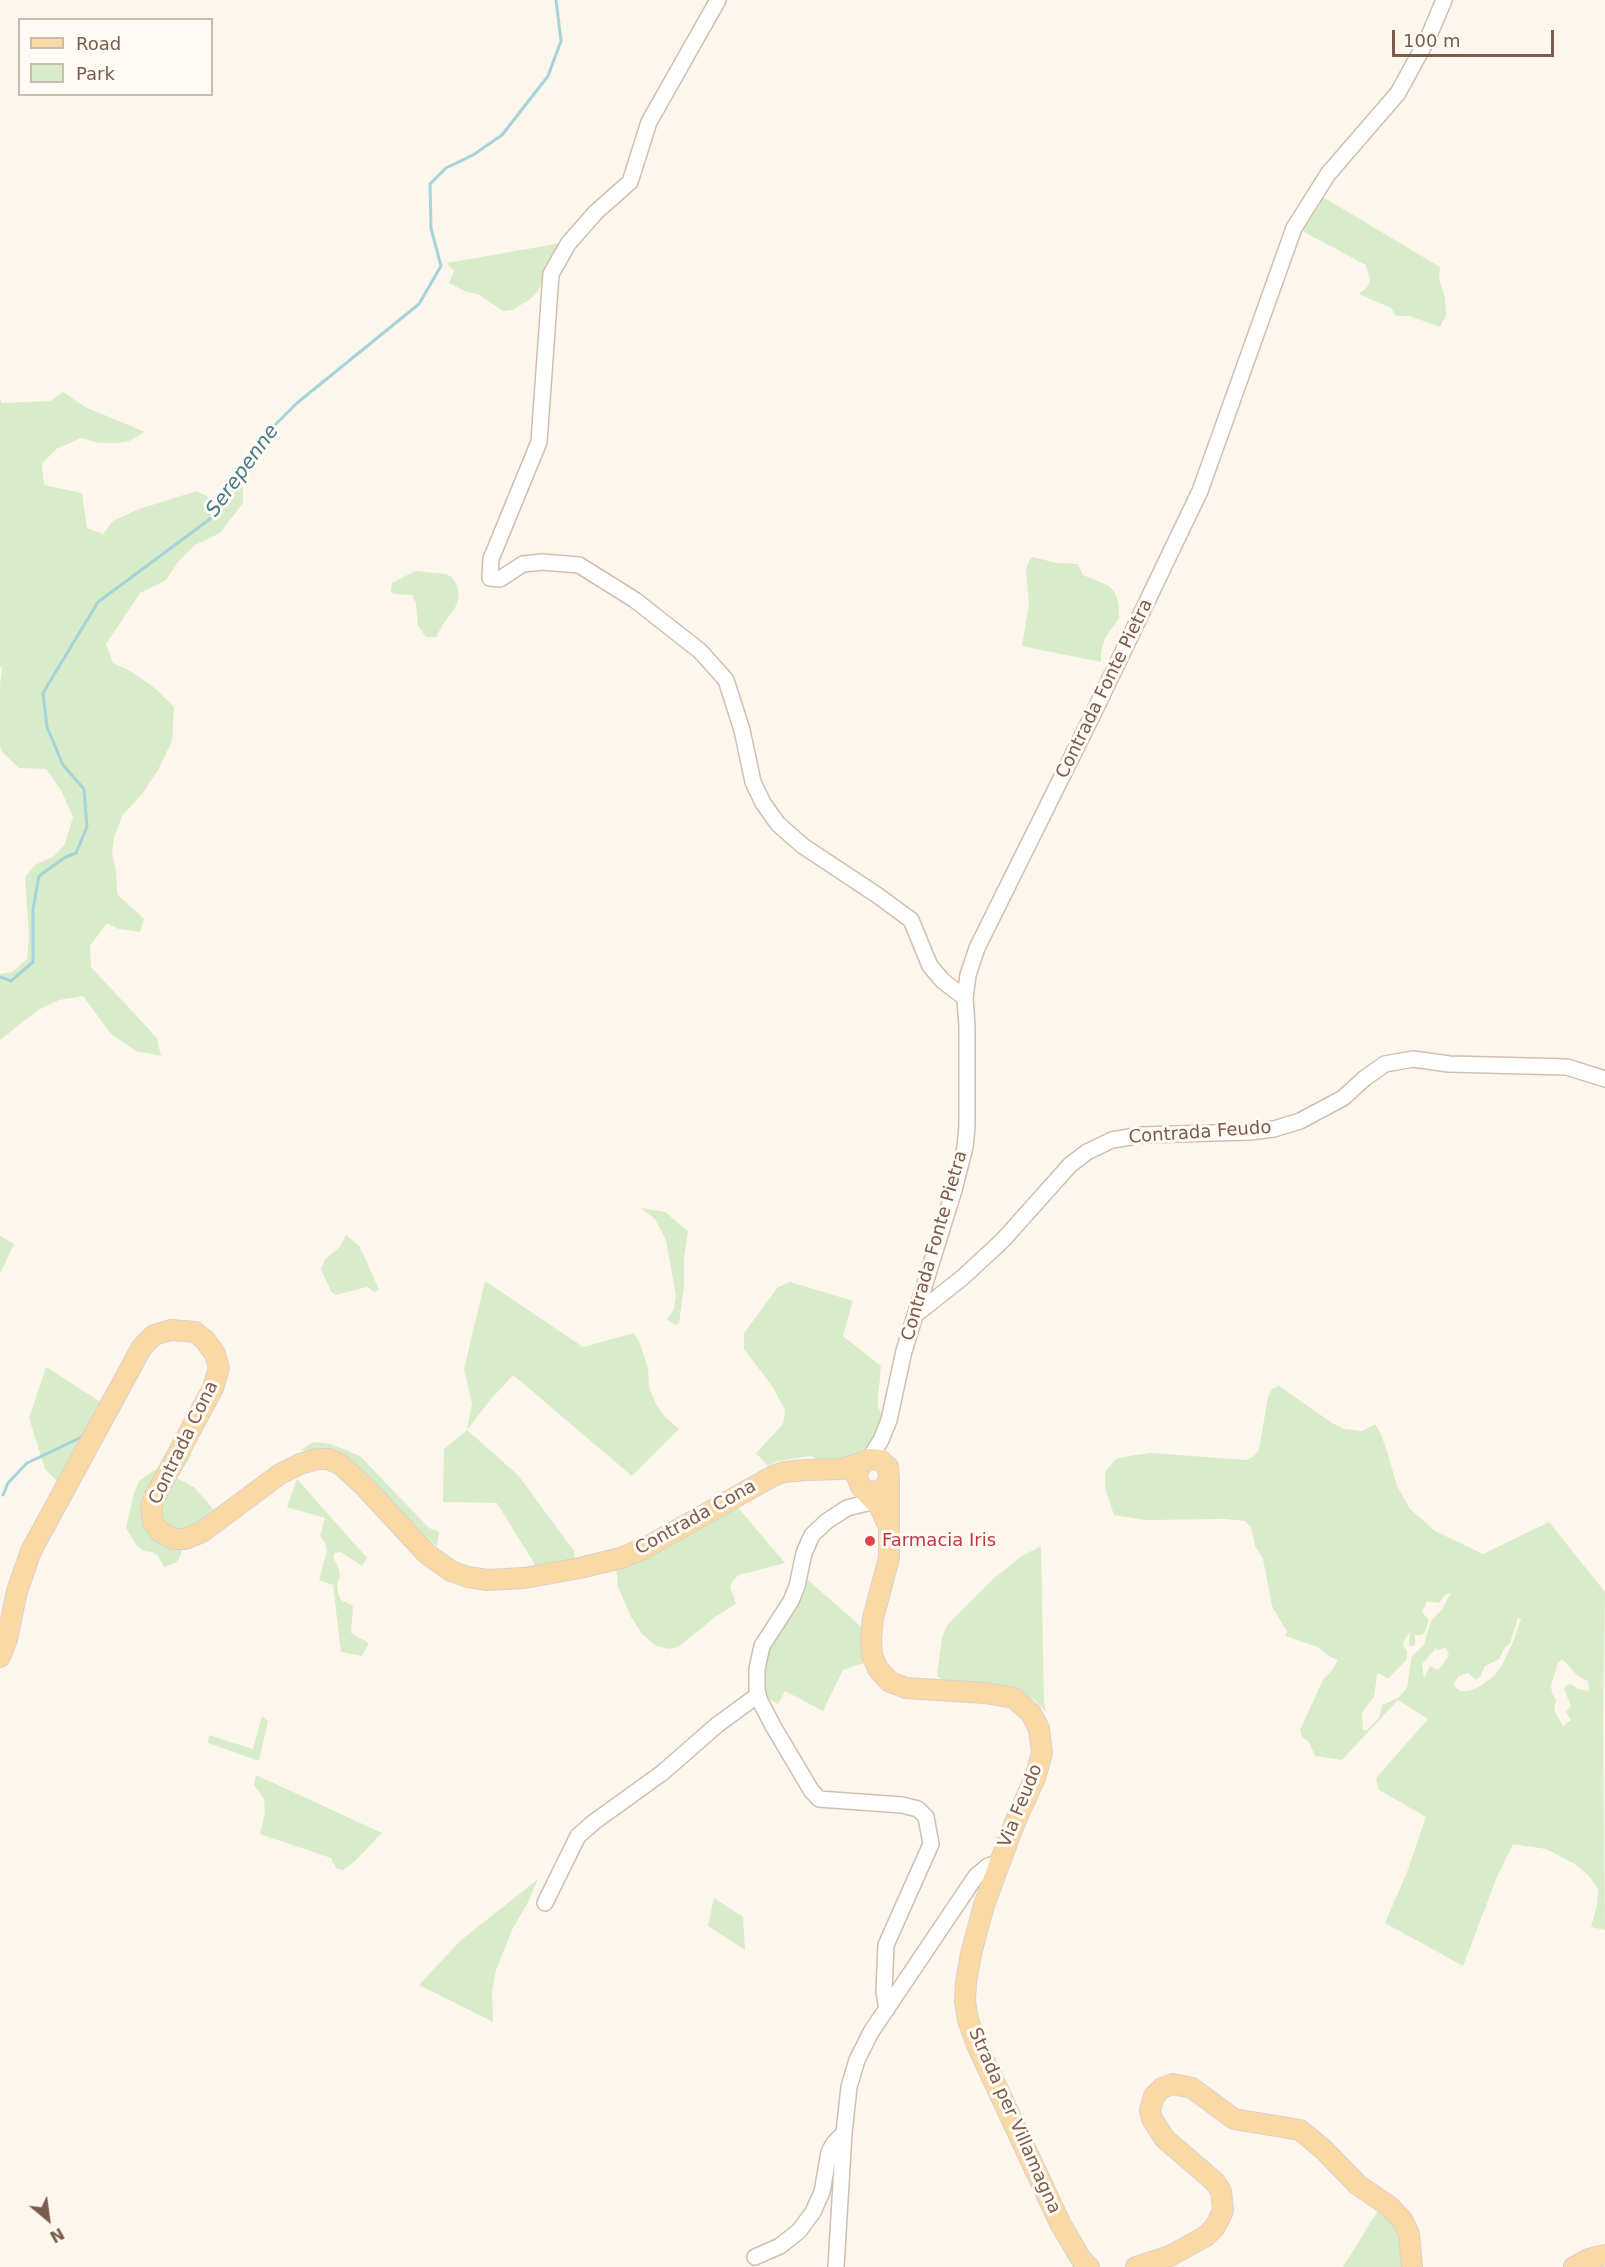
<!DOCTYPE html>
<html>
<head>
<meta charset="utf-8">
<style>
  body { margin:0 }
  #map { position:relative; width:1605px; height:2267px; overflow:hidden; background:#fdf6ec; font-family:"DejaVu Sans",sans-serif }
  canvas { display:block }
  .legend { position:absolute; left:18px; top:18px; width:195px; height:78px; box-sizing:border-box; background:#fffaf3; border:2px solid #cabbb1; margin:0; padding:8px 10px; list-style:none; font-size:18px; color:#7a5c4d }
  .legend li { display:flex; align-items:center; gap:12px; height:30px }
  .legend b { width:30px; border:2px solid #cabbb1 }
  .north { position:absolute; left:18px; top:2189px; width:60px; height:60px; -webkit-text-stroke:4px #fffaf3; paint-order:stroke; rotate:151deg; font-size:16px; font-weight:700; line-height:24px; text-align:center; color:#7a5c4d }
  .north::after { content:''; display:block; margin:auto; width:21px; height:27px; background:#7a5c4d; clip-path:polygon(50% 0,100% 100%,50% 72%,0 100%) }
  .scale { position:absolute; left:1392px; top:30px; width:162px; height:27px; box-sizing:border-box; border:3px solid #7a5c4d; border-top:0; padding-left:8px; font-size:18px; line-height:21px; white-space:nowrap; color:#7a5c4d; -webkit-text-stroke:4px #fffaf3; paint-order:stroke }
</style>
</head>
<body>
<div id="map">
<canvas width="1605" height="2267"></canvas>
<ul class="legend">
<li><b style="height:8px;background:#fbd9a5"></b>Road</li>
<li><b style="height:16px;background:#d8ecc9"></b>Park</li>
</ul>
<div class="north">N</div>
<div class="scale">100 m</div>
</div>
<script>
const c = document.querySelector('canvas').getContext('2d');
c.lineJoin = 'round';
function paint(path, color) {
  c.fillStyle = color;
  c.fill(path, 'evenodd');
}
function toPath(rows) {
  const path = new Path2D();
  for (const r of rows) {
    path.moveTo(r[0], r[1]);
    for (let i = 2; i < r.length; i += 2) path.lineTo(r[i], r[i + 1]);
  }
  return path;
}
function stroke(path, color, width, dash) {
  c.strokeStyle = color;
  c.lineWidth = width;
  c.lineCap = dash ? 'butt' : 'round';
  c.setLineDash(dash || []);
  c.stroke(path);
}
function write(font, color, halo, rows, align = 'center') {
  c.font = font + ' "DejaVu Sans",sans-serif';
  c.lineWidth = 6;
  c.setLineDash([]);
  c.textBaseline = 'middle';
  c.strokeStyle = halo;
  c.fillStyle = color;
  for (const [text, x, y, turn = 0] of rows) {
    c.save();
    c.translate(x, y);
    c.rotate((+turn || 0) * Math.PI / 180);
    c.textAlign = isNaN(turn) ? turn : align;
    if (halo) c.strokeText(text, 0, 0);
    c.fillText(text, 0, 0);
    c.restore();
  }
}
paint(toPath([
  [1323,197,1440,267,1439,279,1445,298,1446,315,1440,327,1410,316,1396,316,1391,308,1359,294,1367,287,1370,280,1366,265,1302,231],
  [567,242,537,292,529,300,512,310,503,311,478,294,467,292,449,283,454,271,447,263],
  [63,392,85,407,145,432,129,441,117,443,99,443,81,438,56,449,42,464,44,485,82,493,87,528,103,534,113,521,139,509,197,491,210,498,228,491,243,487,243,503,220,533,195,545,178,562,166,580,140,593,106,644,113,663,132,672,156,689,174,707,172,741,158,770,142,794,122,816,114,838,112,853,116,870,117,894,144,919,140,932,119,929,107,923,90,946,91,967,157,1038,161,1056,136,1051,111,1034,83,996,59,1000,38,1010,0,1040,0,974,12,972,27,959,29,936,25,877,35,865,54,856,65,844,73,817,61,790,46,769,19,768,3,753,0,747,0,685,2,668,0,667,0,398,2,403,50,401],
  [1032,557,1057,563,1078,564,1083,575,1109,586,1115,593,1119,605,1119,618,1105,638,1101,652,1101,662,1022,646,1029,604,1026,570,1029,561],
  [415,571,445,574,452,577,457,586,459,597,455,608,442,626,436,637,426,637,418,626,416,603,412,595,395,594,391,592,392,583],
  [641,1208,665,1212,688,1231,684,1258,684,1288,679,1323,675,1325,667,1319,674,1309,676,1296,666,1240,655,1219],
  [346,1235,360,1247,379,1290,374,1292,367,1287,335,1295,331,1291,321,1269,325,1259,339,1248],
  [0,1236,14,1244,0,1274],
  [485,1281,583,1347,634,1333,640,1344,648,1368,649,1388,656,1404,664,1416,679,1429,632,1476,513,1375,491,1399,467,1430,518,1475,574,1551,575,1561,537,1568,497,1503,443,1502,444,1449,467,1430,472,1404,464,1369],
  [790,1282,853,1301,843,1336,881,1366,878,1399,878,1407,882,1415,876,1435,868,1446,850,1458,823,1462,811,1456,778,1461,768,1466,756,1453,783,1424,785,1410,772,1386,744,1349,744,1333,778,1287],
  [46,1367,107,1406,60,1484,45,1469,29,1418],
  [1279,1386,1332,1423,1344,1429,1362,1431,1375,1424,1380,1432,1388,1454,1397,1486,1410,1509,1435,1531,1483,1554,1549,1522,1605,1592,1603,1721,1605,1930,1591,1927,1597,1905,1598,1889,1589,1876,1575,1864,1546,1849,1513,1844,1497,1877,1463,1966,1385,1923,1407,1872,1426,1817,1379,1790,1376,1778,1428,1719,1398,1700,1342,1760,1315,1756,1309,1742,1302,1737,1300,1730,1323,1680,1332,1670,1338,1660,1330,1657,1318,1647,1285,1636,1287,1632,1272,1606,1263,1559,1255,1546,1251,1528,1245,1521,1225,1519,1146,1520,1114,1515,1105,1488,1105,1472,1116,1459,1128,1456,1151,1453,1247,1460,1254,1456,1259,1449,1268,1397,1272,1389],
  [1451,1593,1442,1609,1431,1621,1424,1645,1412,1656,1407,1688,1398,1698,1382,1705,1379,1718,1367,1730,1363,1730,1362,1712,1374,1697,1377,1675,1379,1673,1387,1678,1390,1677,1407,1659,1407,1651,1404,1647,1403,1642,1410,1632,1409,1646,1413,1646,1415,1644,1415,1635,1422,1635,1425,1632,1429,1620,1422,1612,1427,1601,1439,1603,1445,1595],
  [1518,1617,1521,1619,1514,1640,1502,1665,1494,1676,1479,1687,1469,1691,1461,1691,1456,1688,1454,1683,1459,1676,1468,1673,1476,1680,1480,1677,1485,1666,1499,1659,1505,1647,1510,1643],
  [1438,1646,1436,1651,1446,1647,1449,1656,1438,1670,1430,1666,1424,1678,1422,1664],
  [1562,1659,1578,1676,1588,1681,1589,1691,1578,1689,1571,1684,1567,1685,1564,1689,1571,1706,1566,1712,1571,1720,1563,1726,1554,1710,1556,1700,1552,1693,1551,1685,1558,1663],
  [313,1442,331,1444,360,1456,429,1528,439,1532,437,1547,387,1498,310,1452,301,1450],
  [187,1451,192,1454,177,1478,194,1487,218,1515,180,1533,163,1522,160,1510,163,1492],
  [168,1461,146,1509,182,1551,179,1559,175,1563,164,1567,158,1556,152,1552,144,1551,136,1545,126,1528,134,1493,139,1481],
  [297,1479,367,1558,362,1566,341,1552,334,1553,334,1559,339,1569,340,1576,337,1584,338,1593,341,1600,353,1606,351,1633,369,1643,362,1656,341,1652,333,1585,319,1580,327,1551,325,1542,320,1536,325,1518,287,1507],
  [735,1504,785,1563,739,1575,733,1580,730,1587,736,1604,715,1617,678,1647,669,1649,656,1646,642,1634,630,1615,618,1586,616,1566],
  [1041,1546,1044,1703,1046,1712,1035,1700,1016,1689,945,1682,937,1676,942,1638,948,1624,994,1578,1022,1556],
  [808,1580,866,1631,867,1662,843,1670,823,1711,785,1691,778,1704,765,1696,764,1665,770,1647,799,1600],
  [262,1716,268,1721,259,1761,208,1743,209,1735,253,1749],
  [256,1775,382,1833,355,1861,343,1870,336,1868,331,1858,260,1834,265,1812,264,1799,254,1785],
  [538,1879,528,1902,512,1930,496,1970,492,1991,493,2022,419,1985,460,1941],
  [714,1898,743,1917,745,1950,708,1926],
  [1382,2204,1398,2217,1409,2267,1343,2267]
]), '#d8ecc9');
stroke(toPath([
  [0,977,11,981,33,962,33,909,39,876,64,858,76,853,87,827,84,789,63,765,47,727,43,693,98,602,210,519,240,477,251,454,271,429,297,403,419,304,441,266,431,228,430,184,446,168,473,155,502,135,548,76,561,41,556,0],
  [3,1495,8,1483,27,1463,86,1435]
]), '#a5d3da', 3);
const minor = toPath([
  [718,0,649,122,630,182,596,212,568,244,551,274,539,442,491,559,490,578,500,579,523,564,542,562,579,565,635,600,700,651,726,680,742,730,753,782,763,803,778,824,803,846,877,895,911,920,930,966,943,981,965,998],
  [915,1315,962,1278,1003,1240,1070,1165,1087,1152,1112,1140,1142,1135,1249,1132,1274,1129,1300,1121,1343,1098,1365,1078,1385,1064,1413,1059,1449,1064,1567,1067,1605,1079],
  [869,1459,881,1440,889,1420,904,1351,954,1190,965,1147,967,1126,967,1026,965,998,968,975,977,948,1094,712,1200,491,1294,228,1328,174,1398,93,1428,38,1444,0],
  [875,1501,847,1508,827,1521,812,1535,804,1553,797,1586,791,1601,762,1646,757,1669,757,1690,759,1699,773,1726,811,1790,819,1799,902,1805,918,1809,926,1817,931,1844,886,1945,884,1992,887,2009],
  [545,1903,578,1836,594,1822,662,1773,717,1725,758,1695],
  [755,2257,780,2246,799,2231,813,2212,822,2192,829,2152,834,2143,844,2133],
  [836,2267,844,2133,849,2087,857,2060,871,2032,976,1876,988,1866,998,1863]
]);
const major = toPath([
  [889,1481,889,1558,873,1618,871,1639,872,1655,878,1669,890,1682,906,1688,985,1693,1014,1698,1031,1713,1039,1729,1042,1753,1035,1778,1015,1822,984,1905,971,1954,966,1982,965,2001,968,2020,977,2045,1060,2223,1081,2259,1089,2267],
  [866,1490,871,1492,882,1490,889,1481,888,1467,880,1460,869,1459,864,1462,857,1471,857,1477,861,1487,880,1507,888,1525],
  [0,1657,7,1639,17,1591,31,1551,142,1347,154,1335,171,1330,195,1332,205,1340,215,1354,219,1368,213,1388,153,1500,151,1508,153,1522,159,1531,174,1539,185,1539,202,1532,280,1474,300,1464,317,1459,328,1459,340,1464,364,1486,427,1554,451,1571,468,1577,488,1580,524,1578,580,1568,621,1558,645,1548,773,1476,784,1472,806,1470,842,1469,864,1462],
  [1136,2267,1170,2256,1206,2236,1215,2227,1223,2211,1221,2191,1215,2182,1165,2139,1152,2119,1150,2110,1154,2096,1162,2088,1173,2084,1192,2088,1234,2119,1300,2130,1323,2149,1358,2185,1389,2206,1403,2221,1409,2234,1412,2267],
  [1574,2267,1589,2259,1605,2255]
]);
stroke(minor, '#d1beb0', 18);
stroke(major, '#dad1cd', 22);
stroke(minor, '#fff', 15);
stroke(major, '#fbd9a5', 20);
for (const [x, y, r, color] of [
  [870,1541,6,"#e0444e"]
]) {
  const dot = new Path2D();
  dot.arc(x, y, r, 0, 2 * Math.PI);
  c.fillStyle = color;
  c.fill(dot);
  stroke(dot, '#fffaf3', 2);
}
write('18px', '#7a5c4d', '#fffaf3', [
  ["Contrada Fonte Pietra",1105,689,-64],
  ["Contrada Feudo",1200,1133,-4],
  ["Contrada Fonte Pietra",935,1246,-74],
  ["Contrada Cona",184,1443,-64],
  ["Contrada Cona",696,1518,-29],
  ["Via Feudo",1021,1806,-68],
  ["Strada per Villamagna",1014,2121,66]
]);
write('18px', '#be3a42', '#fffaf3', [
  ["Farmacia Iris",882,1541]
], 'left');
write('italic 20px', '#437c86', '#fffaf3', [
  ["Serepenne",243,471,-54]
]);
</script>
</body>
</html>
